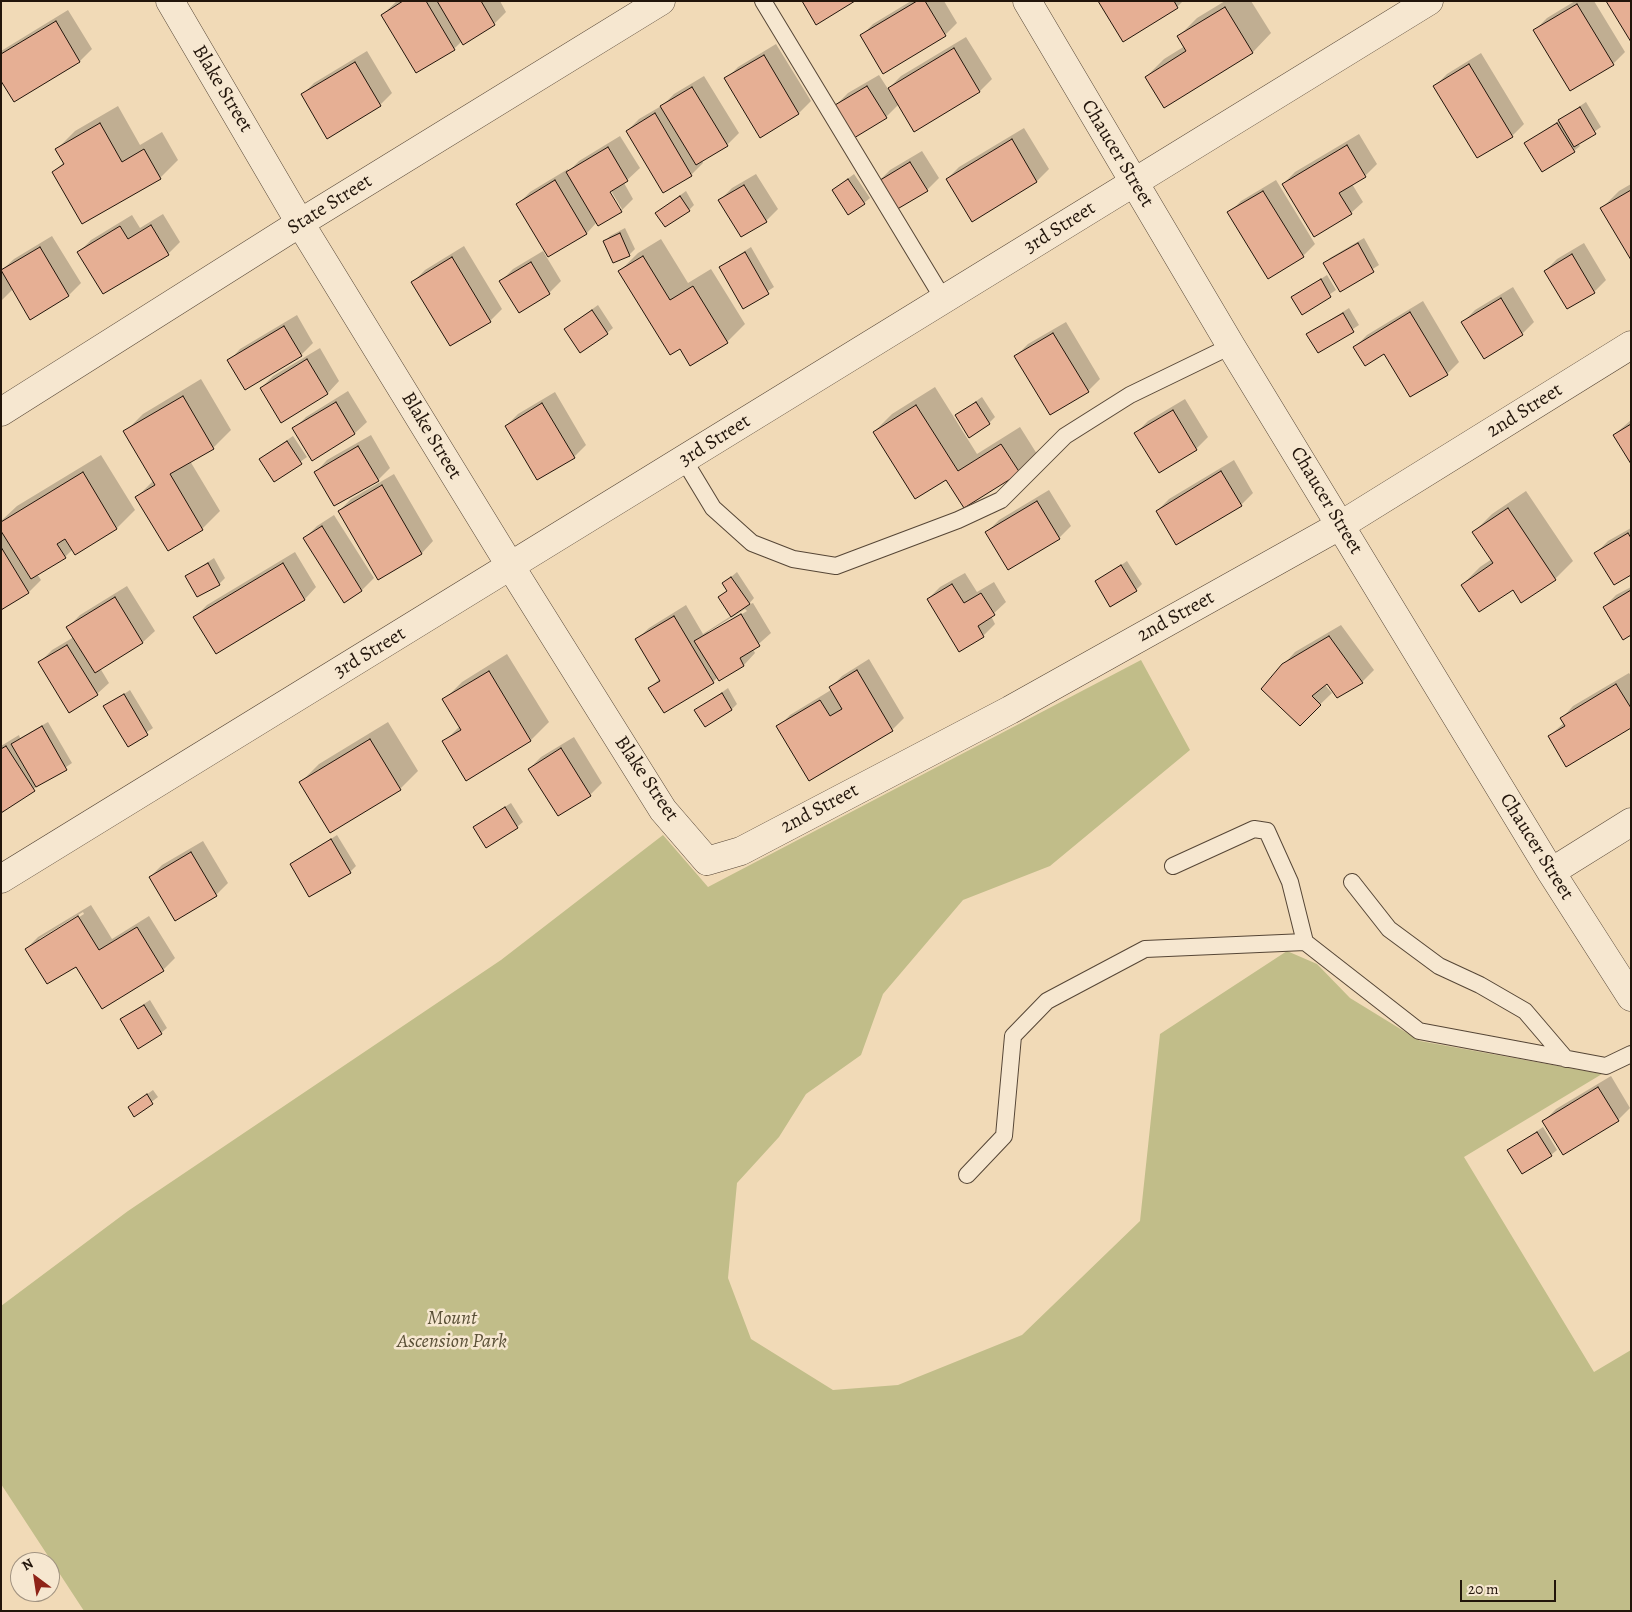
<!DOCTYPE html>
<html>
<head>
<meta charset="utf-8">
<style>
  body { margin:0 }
  #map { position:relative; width:1632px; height:1612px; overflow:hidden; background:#f1dab7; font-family:Alegreya,serif }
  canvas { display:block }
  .frame { position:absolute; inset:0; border:2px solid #22150b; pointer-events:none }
  .north { position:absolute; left:10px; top:1552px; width:50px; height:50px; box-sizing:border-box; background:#f6e7d0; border:1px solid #a19381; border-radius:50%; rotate:329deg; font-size:14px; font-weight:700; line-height:20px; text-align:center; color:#22150b }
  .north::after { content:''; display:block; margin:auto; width:18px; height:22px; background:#8f2418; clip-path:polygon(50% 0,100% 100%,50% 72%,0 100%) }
  .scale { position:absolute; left:1460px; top:1580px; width:96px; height:22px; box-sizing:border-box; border:2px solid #22150b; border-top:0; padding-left:6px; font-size:15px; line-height:18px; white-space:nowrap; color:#22150b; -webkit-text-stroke:4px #f6e7d0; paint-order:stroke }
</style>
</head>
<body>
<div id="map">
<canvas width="1632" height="1612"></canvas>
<div class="frame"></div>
<div class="north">N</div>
<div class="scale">20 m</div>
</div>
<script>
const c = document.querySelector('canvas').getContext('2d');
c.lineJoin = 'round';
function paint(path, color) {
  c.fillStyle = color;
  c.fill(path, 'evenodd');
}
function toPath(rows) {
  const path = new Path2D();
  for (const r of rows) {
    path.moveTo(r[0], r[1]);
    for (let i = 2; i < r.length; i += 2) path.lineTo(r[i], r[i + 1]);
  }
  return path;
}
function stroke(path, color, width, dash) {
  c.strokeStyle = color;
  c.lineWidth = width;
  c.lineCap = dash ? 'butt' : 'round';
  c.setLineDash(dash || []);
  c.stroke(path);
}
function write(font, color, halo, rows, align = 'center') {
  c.font = font + ' Alegreya,serif';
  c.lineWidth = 5;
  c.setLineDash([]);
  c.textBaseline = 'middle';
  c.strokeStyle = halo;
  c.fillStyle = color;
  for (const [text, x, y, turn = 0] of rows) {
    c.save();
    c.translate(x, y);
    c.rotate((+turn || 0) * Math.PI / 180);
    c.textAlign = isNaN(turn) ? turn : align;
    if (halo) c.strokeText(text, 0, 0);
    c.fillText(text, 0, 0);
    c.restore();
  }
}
paint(toPath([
  [1141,660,1190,750,1050,866,963,900,883,994,861,1055,806,1094,779,1137,737,1183,728,1278,751,1339,833,1390,898,1385,1022,1335,1140,1221,1160,1034,1287,951,1317,964,1350,998,1420,1041,1602,1074,1464,1157,1594,1372,1631,1350,1631,1611,84,1611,1,1484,1,1306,128,1211,501,960,663,835,708,887]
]), '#c1bd89');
paint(toPath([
  [397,1,500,1,506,12,494,24,462,41,454,49,382,15],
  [911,1,944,1,957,23,945,35,861,36,873,24],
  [1100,1,1183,1,1177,7],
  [1225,1,1251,1,1271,33,1253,52,1164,106,1146,77,1164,59,1185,46,1179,36,1197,18],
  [1575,1,1594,1,1625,52,1613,64,1535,30,1547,18],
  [68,10,92,49,80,61,14,100,1,78,1,51],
  [966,37,992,79,980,91,914,130,899,104,886,117,836,105,848,93,879,75,888,89,901,76],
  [776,44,811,101,799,113,726,79,738,67],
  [367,51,392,93,380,105,302,95,314,83],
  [1481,53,1524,124,1512,136,1435,86,1447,74],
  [704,76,739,133,727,145,702,160,703,163,691,175,664,191,627,131,639,119,663,105,674,94],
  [1586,102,1601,127,1578,143,1580,146,1574,151,1526,143],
  [118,106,140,145,162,132,178,160,160,178,83,222,54,172,64,162,57,149,75,131],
  [1024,128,1049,169,1037,181,972,220,947,179,959,167],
  [1359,134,1377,164,1365,176,1352,184,1363,202,1351,213,1283,184,1295,172],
  [620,136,640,168,624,183,633,199,621,211,597,222,587,233,549,255,518,204,530,192,568,169,569,171,579,161],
  [608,186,622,209,619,209,606,188],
  [922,151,939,178,927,190,878,182,890,170],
  [756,174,778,209,766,221,720,200,732,188],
  [854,174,870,198,864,203,833,190],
  [1276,180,1315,244,1303,256,1229,213,1241,201],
  [1631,184,1631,257,1601,209,1619,191],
  [686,191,694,205,689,210,656,213],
  [163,214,180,242,168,254,79,252,91,240,132,215,140,228],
  [625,228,635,249,629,255,614,261,605,241,610,236],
  [52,236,81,283,69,295,30,318,13,289,1,301,1,271,14,259],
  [1364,238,1379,265,1340,290,1325,263,1330,258],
  [661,239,688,283,711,269,745,324,727,342,681,347,620,271,638,253],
  [1584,243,1606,280,1594,292,1545,271,1557,259],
  [464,246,502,309,490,321,413,282,425,270],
  [751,247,774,287,744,307,720,267],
  [543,251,561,281,549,293,501,281,513,269],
  [1327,275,1336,290,1302,313,1293,297],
  [1513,287,1534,322,1522,334,1463,322,1475,310],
  [1423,301,1459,362,1447,374,1385,352,1355,347,1367,335],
  [598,305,613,328,607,333,565,329],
  [1349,308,1359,325,1318,352,1308,334],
  [297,315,313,343,301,355,245,388,229,361,240,349],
  [1066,322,1100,379,1088,391,1016,356,1028,344],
  [320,348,339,381,328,393,261,388,273,376],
  [201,379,231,430,213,448,190,461,220,511,202,529,137,497,154,480,125,432,143,414],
  [935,387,977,454,1020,427,1037,454,1019,472,947,478,874,432,892,414],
  [348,391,367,422,355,433,294,429,306,417],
  [555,392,586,445,574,457,506,426,518,414],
  [982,397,995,417,989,423,956,415],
  [1185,399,1208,437,1196,449,1136,433,1148,421],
  [1631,420,1631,462,1614,435],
  [371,435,390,468,378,480,316,472,327,460],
  [293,436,307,457,274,480,260,459],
  [101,455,135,510,117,528,75,553,73,549,65,557,37,574,41,580,29,592,1,609,1,521,17,506],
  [1234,460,1253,493,1241,505,1177,543,1157,511,1169,499],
  [394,474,433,541,422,553,339,511,351,499],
  [1049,490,1071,526,1059,538,987,532,999,520],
  [1526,491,1573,561,1555,579,1514,588,1462,585,1480,567,1492,559,1474,532,1492,514],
  [334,515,374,578,362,590,344,601,305,538,317,526],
  [1631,528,1631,574,1596,553,1608,541],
  [295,552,316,587,305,599,195,617,207,605],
  [214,558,225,578,219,584,187,576],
  [1127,561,1142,584,1136,590,1097,582],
  [737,572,754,598,748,605,753,603,771,633,753,649,755,653,744,665,719,680,718,677,713,682,650,688,660,678,637,639,649,628,686,605,703,634,731,616,719,597,728,590,724,583],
  [745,609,747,611,708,635,708,632],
  [965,573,977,592,994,582,1006,602,991,616,995,624,983,636,959,650,928,599,940,587],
  [127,586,155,631,143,642,100,668,109,683,97,694,40,662,52,650,74,637,68,627,80,615],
  [1631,587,1631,634,1604,607,1616,595],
  [1341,625,1374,670,1362,682,1337,696,1328,682,1325,685,1332,693,1300,724,1283,665,1295,652],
  [507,654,549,722,531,740,466,779,444,742,460,726,444,700,462,682],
  [869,659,904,718,892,730,778,727,790,715,831,690,830,688,842,676],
  [1629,673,1631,676,1631,727,1549,736,1564,723,1562,718,1573,706],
  [728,688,737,704,732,709,696,711],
  [130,690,153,728,128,745,105,707],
  [48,722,72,763,1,811,1,746,19,735,20,738],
  [388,722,418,771,400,789,301,782,319,764],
  [574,737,602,783,590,795,529,769,541,757],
  [511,803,523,822,517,827,474,827],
  [337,835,356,866,350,872,291,865],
  [203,841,228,883,216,895,176,920,150,877,162,865],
  [91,905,112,939,149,916,175,958,163,970,76,965,26,949,38,937],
  [83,912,84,914,39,942,39,939],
  [150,1000,167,1028,161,1033,121,1019],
  [1611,1076,1630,1108,1618,1120,1544,1121,1556,1109],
  [153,1090,158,1097,134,1115,129,1107],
  [1543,1127,1557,1150,1551,1155,1509,1150]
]), '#0003');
const building = toPath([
  [403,1,426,1,455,50,416,73,381,15,403,1],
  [437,1,481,1,495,25,463,45,437,1],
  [802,1,855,1,816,25,802,1],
  [917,1,925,1,946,36,883,74,860,35,917,1],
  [1098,1,1174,1,1178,8,1123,42,1098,1],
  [1606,1,1631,1,1631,42,1606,1],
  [1577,4,1614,65,1570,91,1533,30,1577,4],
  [1225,7,1253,53,1164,108,1145,77,1186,51,1177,36,1225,7],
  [56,21,80,62,14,102,1,81,1,54,56,21],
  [954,48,980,92,914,132,888,88,954,48],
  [764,55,799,114,760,138,724,78,764,55],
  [355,62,381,106,327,139,301,94,355,62],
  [1469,64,1513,137,1477,158,1433,86,1469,64],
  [867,86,887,118,854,138,835,105,867,86],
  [692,87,728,146,696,165,660,106,692,87],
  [1580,107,1596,134,1574,147,1558,120,1580,107],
  [655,113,692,176,663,193,626,131,655,113],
  [100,123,122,162,144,149,161,179,82,224,52,172,64,164,55,149,100,123],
  [1557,123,1575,152,1542,172,1524,143,1557,123],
  [1012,139,1037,182,972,222,946,179,1012,139],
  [1347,145,1366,177,1339,193,1352,214,1314,237,1282,184,1347,145],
  [608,147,628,181,610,192,622,212,598,226,566,172,608,147],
  [910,162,928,191,894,211,877,182,910,162],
  [848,179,865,204,848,215,832,190,848,179],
  [555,180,587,234,548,257,516,204,555,180],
  [744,185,767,222,741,237,718,200,744,185],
  [1631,190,1631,260,1600,208,1631,190],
  [1263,191,1304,257,1268,279,1227,212,1263,191],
  [680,196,690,211,665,227,655,213,680,196],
  [151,225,169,255,103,294,77,252,120,226,128,239,151,225],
  [620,233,630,256,613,263,603,241,620,233],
  [1358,243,1374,272,1340,292,1323,263,1358,243],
  [40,247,69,296,30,320,1,270,40,247],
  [745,252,769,294,743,309,719,267,745,252],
  [1572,254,1595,293,1567,309,1544,271,1572,254],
  [643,256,670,300,693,286,728,343,690,366,680,349,670,355,618,271,643,256],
  [452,257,491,322,450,346,411,282,452,257],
  [531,262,550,294,519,313,499,281,531,262],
  [1321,279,1331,297,1302,315,1291,297,1321,279],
  [1501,298,1523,335,1484,359,1461,322,1501,298],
  [592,310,608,334,580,353,564,329,592,310],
  [1410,312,1448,375,1410,397,1384,354,1365,366,1353,347,1410,312],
  [1343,313,1354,332,1318,353,1306,334,1343,313],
  [284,326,302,356,245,390,227,360,284,326],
  [1053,333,1089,392,1050,415,1014,356,1053,333],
  [307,359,328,394,281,423,260,388,307,359],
  [183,396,214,449,170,474,203,530,168,551,135,497,155,485,123,431,183,396],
  [336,402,355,434,312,461,292,428,336,402],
  [976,402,990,424,969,438,955,415,976,402],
  [542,403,575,458,537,480,505,426,542,403],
  [916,405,958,471,1001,444,1020,473,964,508,946,480,915,499,873,432,916,405],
  [1173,410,1197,450,1159,473,1134,433,1173,410],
  [1631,424,1631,464,1613,435,1631,424],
  [287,441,302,464,274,482,259,459,287,441],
  [358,446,379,481,334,506,314,472,358,446],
  [1221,471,1242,506,1176,545,1156,511,1221,471],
  [83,472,117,529,75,555,65,539,57,544,66,558,31,579,1,531,1,522,83,472],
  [382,485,422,554,378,580,338,511,382,485],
  [1037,501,1060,539,1008,570,985,532,1037,501],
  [1508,508,1556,580,1521,603,1513,590,1479,612,1461,585,1493,563,1472,532,1508,508],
  [322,526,362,591,344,603,303,538,322,526],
  [1628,533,1631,538,1631,575,1614,585,1594,553,1628,533],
  [1,547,29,593,1,610,1,547],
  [208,563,220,585,197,597,185,576,208,563],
  [283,563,305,600,216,654,193,617,283,563],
  [1121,565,1137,591,1110,607,1095,581,1121,565],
  [731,577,750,604,731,617,718,597,727,591,722,583,731,577],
  [952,584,964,603,981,593,995,615,978,626,984,637,959,652,927,599,952,584],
  [1631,590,1631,635,1623,640,1603,607,1631,590],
  [115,597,143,643,95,673,66,627,115,597],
  [741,614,760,646,740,658,744,666,719,681,694,641,741,614],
  [674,616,714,683,664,713,648,688,660,681,635,639,674,616],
  [1329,636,1363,683,1337,698,1327,684,1312,696,1321,705,1300,726,1261,689,1282,664,1329,636],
  [67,645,98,695,69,713,38,662,67,645],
  [857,670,893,731,809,781,776,726,820,700,830,716,842,709,829,687,857,670],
  [489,671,531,741,466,781,442,741,461,730,442,699,489,671],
  [1616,684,1631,708,1631,728,1566,767,1548,736,1565,726,1560,718,1616,684],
  [722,693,732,710,705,727,694,710,722,693],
  [124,694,148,735,128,747,103,706,124,694],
  [42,726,67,770,36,787,11,744,42,726],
  [370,739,401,790,330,833,299,782,370,739],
  [6,746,35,791,1,813,1,749,6,746],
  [561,748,591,796,558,816,528,769,561,748],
  [505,807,518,828,486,848,473,827,505,807],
  [331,839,351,873,309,897,290,864,331,839],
  [191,852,217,896,175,921,149,877,191,852],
  [78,916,99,950,137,927,164,971,102,1009,76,967,47,984,25,949,78,916],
  [144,1005,162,1034,138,1049,120,1019,144,1005],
  [1598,1087,1619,1121,1563,1155,1542,1121,1598,1087],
  [147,1094,153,1104,134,1117,128,1107,147,1094],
  [1537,1132,1552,1156,1522,1174,1507,1150,1537,1132]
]);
paint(building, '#e6af94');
stroke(building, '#22150b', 1);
const service = toPath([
  [763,1,944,300],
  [684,460,713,508,752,543,793,559,836,566,958,520,1001,500,1065,436,1130,395,1231,346],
  [1173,866,1254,829,1267,831,1290,882,1305,942],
  [1352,882,1389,929,1439,966,1480,985,1525,1011,1566,1059],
  [967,1175,1004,1136,1013,1036,1047,1001,1145,949,1305,942,1419,1031,1606,1066,1631,1054]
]);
const minor = toPath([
  [170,1,300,223,511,567,663,810,707,861,741,851,1010,710,1341,525,1631,345],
  [1027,1,1231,346,1551,872,1631,997],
  [1,412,300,223,661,1],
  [1551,872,1631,822],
  [1,879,1429,1]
]);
stroke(service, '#564636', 18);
stroke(minor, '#564636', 29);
stroke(service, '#f6e7d0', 16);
stroke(minor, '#f6e7d0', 28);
write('20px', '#22150b', '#f6e7d0', [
  ["Blake Street",222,89,59],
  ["Chaucer Street",1117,154,59],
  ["State Street",330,205,-32],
  ["3rd Street",1060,228,-32],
  ["2nd Street",1525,411,-32],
  ["Blake Street",431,436,59],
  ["3rd Street",715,441,-32],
  ["Chaucer Street",1326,501,59],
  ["2nd Street",1176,617,-29],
  ["3rd Street",370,653,-31],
  ["Blake Street",646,779,56],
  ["2nd Street",820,809,-28],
  ["Chaucer Street",1536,847,58]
]);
write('italic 20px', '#5a5037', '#f6e7d0', [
  ["Mount",452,1319],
  ["Ascension Park",452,1342]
]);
</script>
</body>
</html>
